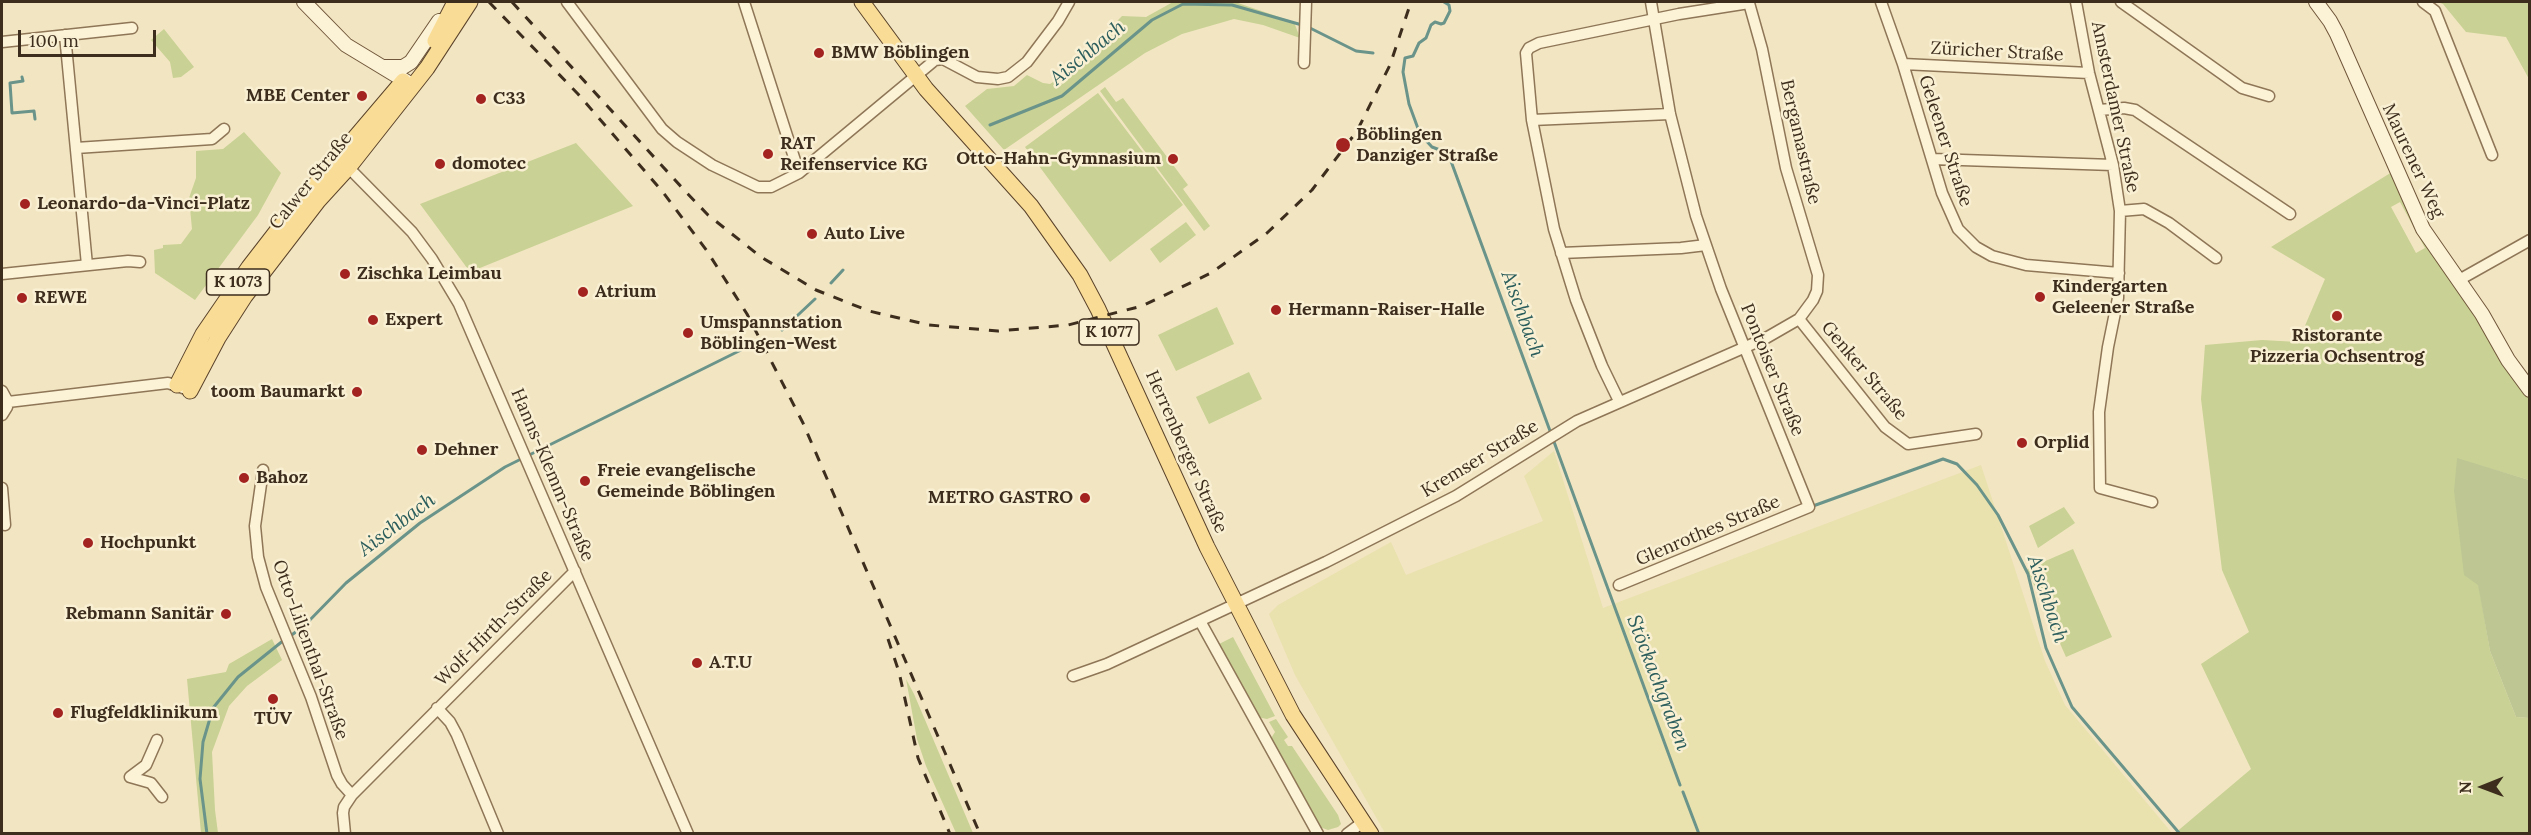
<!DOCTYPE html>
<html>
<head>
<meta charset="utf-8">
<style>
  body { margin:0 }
  #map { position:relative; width:2531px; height:835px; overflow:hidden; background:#f2e5c2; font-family:Lora,serif }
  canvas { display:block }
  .frame { position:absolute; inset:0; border:3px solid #3c2d1d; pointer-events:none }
  .north { position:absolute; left:2453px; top:757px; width:60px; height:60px; -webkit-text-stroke:4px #f9efd2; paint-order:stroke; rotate:269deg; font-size:16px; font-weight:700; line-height:24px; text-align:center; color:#3c2d1d }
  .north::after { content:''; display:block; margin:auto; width:21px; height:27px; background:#3c2d1d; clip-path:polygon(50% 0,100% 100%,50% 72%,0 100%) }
  .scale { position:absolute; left:18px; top:30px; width:138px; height:27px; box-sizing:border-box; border:3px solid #3c2d1d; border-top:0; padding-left:8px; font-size:18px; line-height:21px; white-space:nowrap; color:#3c2d1d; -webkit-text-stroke:4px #f9efd2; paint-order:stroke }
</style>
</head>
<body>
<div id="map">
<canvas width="2531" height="835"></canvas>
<div class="frame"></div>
<div class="north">N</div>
<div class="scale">100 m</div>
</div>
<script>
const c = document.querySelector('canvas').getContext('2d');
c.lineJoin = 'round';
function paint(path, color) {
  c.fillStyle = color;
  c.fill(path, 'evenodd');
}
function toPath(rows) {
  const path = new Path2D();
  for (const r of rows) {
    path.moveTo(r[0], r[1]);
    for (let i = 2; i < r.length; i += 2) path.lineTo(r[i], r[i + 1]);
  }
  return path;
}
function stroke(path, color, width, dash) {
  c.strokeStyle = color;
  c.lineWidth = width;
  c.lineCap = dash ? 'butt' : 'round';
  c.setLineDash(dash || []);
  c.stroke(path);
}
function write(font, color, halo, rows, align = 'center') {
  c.font = font + ' Lora,serif';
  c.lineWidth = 5;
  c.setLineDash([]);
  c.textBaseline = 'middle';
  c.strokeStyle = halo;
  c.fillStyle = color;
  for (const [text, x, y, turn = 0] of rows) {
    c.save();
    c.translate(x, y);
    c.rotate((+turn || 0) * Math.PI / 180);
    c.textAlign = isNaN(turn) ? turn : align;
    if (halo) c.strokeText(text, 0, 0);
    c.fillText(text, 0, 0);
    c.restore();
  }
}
paint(toPath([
  [1554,451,1603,608,1981,465,2045,661,2065,705,2172,833,1385,833,1295,675,1269,614,1278,605,1391,542,1406,575,1543,521,1524,476]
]), '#e9e1ae');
paint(toPath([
  [1173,2,1235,2,1294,22,1300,38,1263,25,1234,19,1182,34,1145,53,1004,150,965,106,987,89,1014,86,1027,75,1043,83,1050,84,1064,75,1122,16,1146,17],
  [2438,2,2529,2,2529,79,2506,37,2466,32,2443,4],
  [164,29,194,67,181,77,173,78,170,62,151,40],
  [1105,87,1116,102,1123,98,1188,185,1183,189,1210,226,1204,231,1100,91],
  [1098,93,1183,205,1110,262,1025,147],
  [244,132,281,173,258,215,195,300,155,273,154,250,163,248,163,245,181,244,192,229,189,198,196,178,196,151,223,149],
  [576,143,633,206,470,272,420,204],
  [2392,172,2529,390,2529,480,2457,459,2490,651,2516,717,2529,718,2529,833,2174,834,2251,769,2201,664,2249,632,2222,570,2201,399,2205,345,2262,340,2298,342,2325,279,2271,247],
  [2400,202,2425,248,2416,253,2391,207],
  [1186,222,1196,235,1160,263,1150,249],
  [1217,307,1234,344,1176,371,1158,335],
  [1249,372,1262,399,1209,424,1196,397],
  [2064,507,2075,523,2038,548,2029,526],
  [2073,549,2112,637,2066,657,2027,569],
  [1233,637,1275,716,1267,719,1257,717,1217,645],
  [272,639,282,660,247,686,229,706,212,752,215,810,218,833,201,833,187,679,226,672,229,664],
  [906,679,914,694,973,833,956,833,926,766,917,739],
  [1276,719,1288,737,1284,740,1288,746,1292,746,1338,815,1341,824,1338,827,1328,830,1317,826,1270,740,1275,732,1269,722]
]), '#c9d294');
paint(toPath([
  [2457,458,2529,480,2529,718,2516,717,2490,651,2478,585,2464,575,2454,491]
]), '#bec694');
stroke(toPath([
  [1444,2,1449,5,1450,11,1444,23,1441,24,1435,22,1431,25,1426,38,1419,43,1413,56,1405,58,1403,72,1409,104,1420,134,1432,147,1448,153,1680,785],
  [1308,27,1356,51,1373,53],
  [22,77,23,81,10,83,12,113,34,111,35,119],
  [990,125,1062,96,1152,20,1183,4,1232,5,1302,25],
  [831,283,843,270],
  [782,330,815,299],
  [1813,506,1943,459,1957,464,1977,485,1998,515,2028,574,2046,648,2072,707,2180,834],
  [289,637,305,625,346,583,420,523,505,467,743,349],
  [1683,792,1699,834],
  [207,834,200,779,203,742,213,708,238,677,284,640]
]), '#6a948a', 3);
const street = toPath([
  [567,2,662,129,677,142,712,165,758,187,771,187,799,173,935,60,943,59,977,77,998,79,1008,77,1027,62,1058,21,1069,2],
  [744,2,799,173],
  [1881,2,1903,64,1942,193,1958,229,1976,247,1992,256,2026,265,2119,273],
  [2076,2,2089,73,2113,165,2120,211,2118,298,2108,347,2099,412,2100,488,2152,502],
  [2121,2,2242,88,2269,96],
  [2423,2,2435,11,2492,155],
  [65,35,87,265],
  [2,42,132,28],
  [1304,63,1306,2],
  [1903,64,2089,73],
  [2099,110,2124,108,2135,110,2290,214],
  [1532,120,1670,114],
  [76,148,212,139,224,129],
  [1932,159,2113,165],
  [344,163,412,232,432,259,459,304,688,834],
  [2120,211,2144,209,2169,223,2216,258],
  [1561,253,1681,248,1706,245],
  [2,274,128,261,140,262],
  [2459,280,2530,240],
  [1799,319,1885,427,1908,444,1976,434],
  [2,391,8,402,7,407,2,415],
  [8,402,168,383,183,388],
  [263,470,255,526,258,557,266,587,311,697,337,775,342,784,352,795,344,807,343,813,345,834],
  [2,488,5,525],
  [1619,585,1809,507,1721,289,1696,216,1670,114,1651,2],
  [1200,621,1318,834],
  [1073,676,1107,664,1326,562,1456,496,1577,421,1766,338,1799,319,1813,300,1817,291,1818,275,1786,168,1762,49,1749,3,1679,14,1539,43,1529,48,1526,53,1532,120,1554,229,1576,300,1602,366,1619,401],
  [437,708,450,722,457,735,498,834],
  [130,777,146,765,157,740],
  [130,777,151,783,162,797],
  [352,795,575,571],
  [1347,834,1363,822]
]);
const secondary = toPath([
  [304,2,346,45,412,85],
  [2316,2,2330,21,2337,34,2423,229,2482,314,2508,360,2530,390],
  [383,67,403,67,411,62,439,21]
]);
const primary = toPath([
  [862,2,926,89,1031,206,1080,275,1098,309,1207,547,1293,715,1371,834],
  [435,41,455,2],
  [177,385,203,334,249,267,290,214,403,81],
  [190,391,218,338,245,296,318,201,349,167,427,68,470,2]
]);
stroke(street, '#8e7657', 13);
stroke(secondary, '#70563a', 16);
stroke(primary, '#5b432b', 17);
stroke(street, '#fcf2d6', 10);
stroke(secondary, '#fcf2d6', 14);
stroke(primary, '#f9dd96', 15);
stroke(toPath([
  [489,2,578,94,662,191,707,251,747,314,803,423,980,834],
  [512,2,686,192,708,215,761,257,816,290,869,311,929,325,998,331,1068,325,1142,306,1211,273,1267,233,1312,190,1357,131,1390,65,1411,2],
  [888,639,899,672,918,758,950,834]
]), '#3c2d1d', 3, [10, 10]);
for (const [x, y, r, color] of [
  [819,53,6,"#a32321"],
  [362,96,6,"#a32321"],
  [481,99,6,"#a32321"],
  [1343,145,8,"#a32321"],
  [768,154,6,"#a32321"],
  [1173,159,6,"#a32321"],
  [440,164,6,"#a32321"],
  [25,204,6,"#a32321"],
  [812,234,6,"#a32321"],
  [345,274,6,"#a32321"],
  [583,292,6,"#a32321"],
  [2040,297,6,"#a32321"],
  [22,298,6,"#a32321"],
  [1276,310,6,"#a32321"],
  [2337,316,6,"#a32321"],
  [373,320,6,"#a32321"],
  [688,333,6,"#a32321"],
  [357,392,6,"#a32321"],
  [2022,443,6,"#a32321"],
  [422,450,6,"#a32321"],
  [244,478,6,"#a32321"],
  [585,481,6,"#a32321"],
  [1085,498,6,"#a32321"],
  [88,543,6,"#a32321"],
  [226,614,6,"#a32321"],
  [697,663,6,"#a32321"],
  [273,699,6,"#a32321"],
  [58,713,6,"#a32321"]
]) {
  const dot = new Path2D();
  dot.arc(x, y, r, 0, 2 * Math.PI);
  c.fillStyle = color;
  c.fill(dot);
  stroke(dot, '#f9efd2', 2);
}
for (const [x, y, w] of [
  [238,282,63],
  [1109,332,60]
]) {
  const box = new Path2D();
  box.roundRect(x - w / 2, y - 13, w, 26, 4.5);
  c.fillStyle = '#f9efd2';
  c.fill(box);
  stroke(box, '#3c2d1d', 1.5);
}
write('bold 16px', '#3c2d1d', null, [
  ["K 1073",238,282],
  ["K 1077",1109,332]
]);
write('18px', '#3c2d1d', '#f9efd2', [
  ["Züricher Straße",1997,52,3],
  ["Amsterdamer Straße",2115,107,78],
  ["Geleener Straße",1945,141,72],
  ["Bergamastraße",1800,142,77],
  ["Maurener Weg",2413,161,65],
  ["Calwer Straße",311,181,-51],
  ["Pontoiser Straße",1772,370,68],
  ["Genker Straße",1864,371,50],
  ["Herrenberger Straße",1186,452,66],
  ["Kremser Straße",1480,459,-31],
  ["Hanns-Klemm-Straße",552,475,67],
  ["Glenrothes Straße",1708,531,-23],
  ["Wolf-Hirth-Straße",494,628,-45],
  ["Otto-Lilienthal-Straße",310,650,70]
]);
write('bold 18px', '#3c2d1d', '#f9efd2', [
  ["BMW Böblingen",831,53],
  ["MBE Center",350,96,"right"],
  ["C33",493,99],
  ["Böblingen",1356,135],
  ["Danziger Straße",1356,156],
  ["RAT",780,144],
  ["Reifenservice KG",780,165],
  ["Otto-Hahn-Gymnasium",1161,159,"right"],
  ["domotec",452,164],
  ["Leonardo-da-Vinci-Platz",37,204],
  ["Auto Live",824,234],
  ["Zischka Leimbau",357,274],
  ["Kindergarten",2052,287],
  ["Geleener Straße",2052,308],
  ["Atrium",595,292],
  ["REWE",34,298],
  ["Hermann-Raiser-Halle",1288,310],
  ["Expert",385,320],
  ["Umspannstation",700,323],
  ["Böblingen-West",700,344],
  ["Ristorante",2337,336,"center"],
  ["Pizzeria Ochsentrog",2337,357,"center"],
  ["toom Baumarkt",345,392,"right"],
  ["Orplid",2034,443],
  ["Dehner",434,450],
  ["Freie evangelische",597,471],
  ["Gemeinde Böblingen",597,492],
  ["Bahoz",256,478],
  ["METRO GASTRO",1073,498,"right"],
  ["Hochpunkt",100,543],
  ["Rebmann Sanitär",214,614,"right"],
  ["A.T.U",709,663],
  ["Flugfeldklinikum",70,713],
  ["TÜV",273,719,"center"]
], 'left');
write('italic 20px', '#2a5d5c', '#f9efd2', [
  ["Aischbach",1088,53,-39],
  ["Aischbach",1522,314,70],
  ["Aischbach",397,525,-37],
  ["Aischbach",2047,599,72],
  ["Stöckachgraben",1658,683,69]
]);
</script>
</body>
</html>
